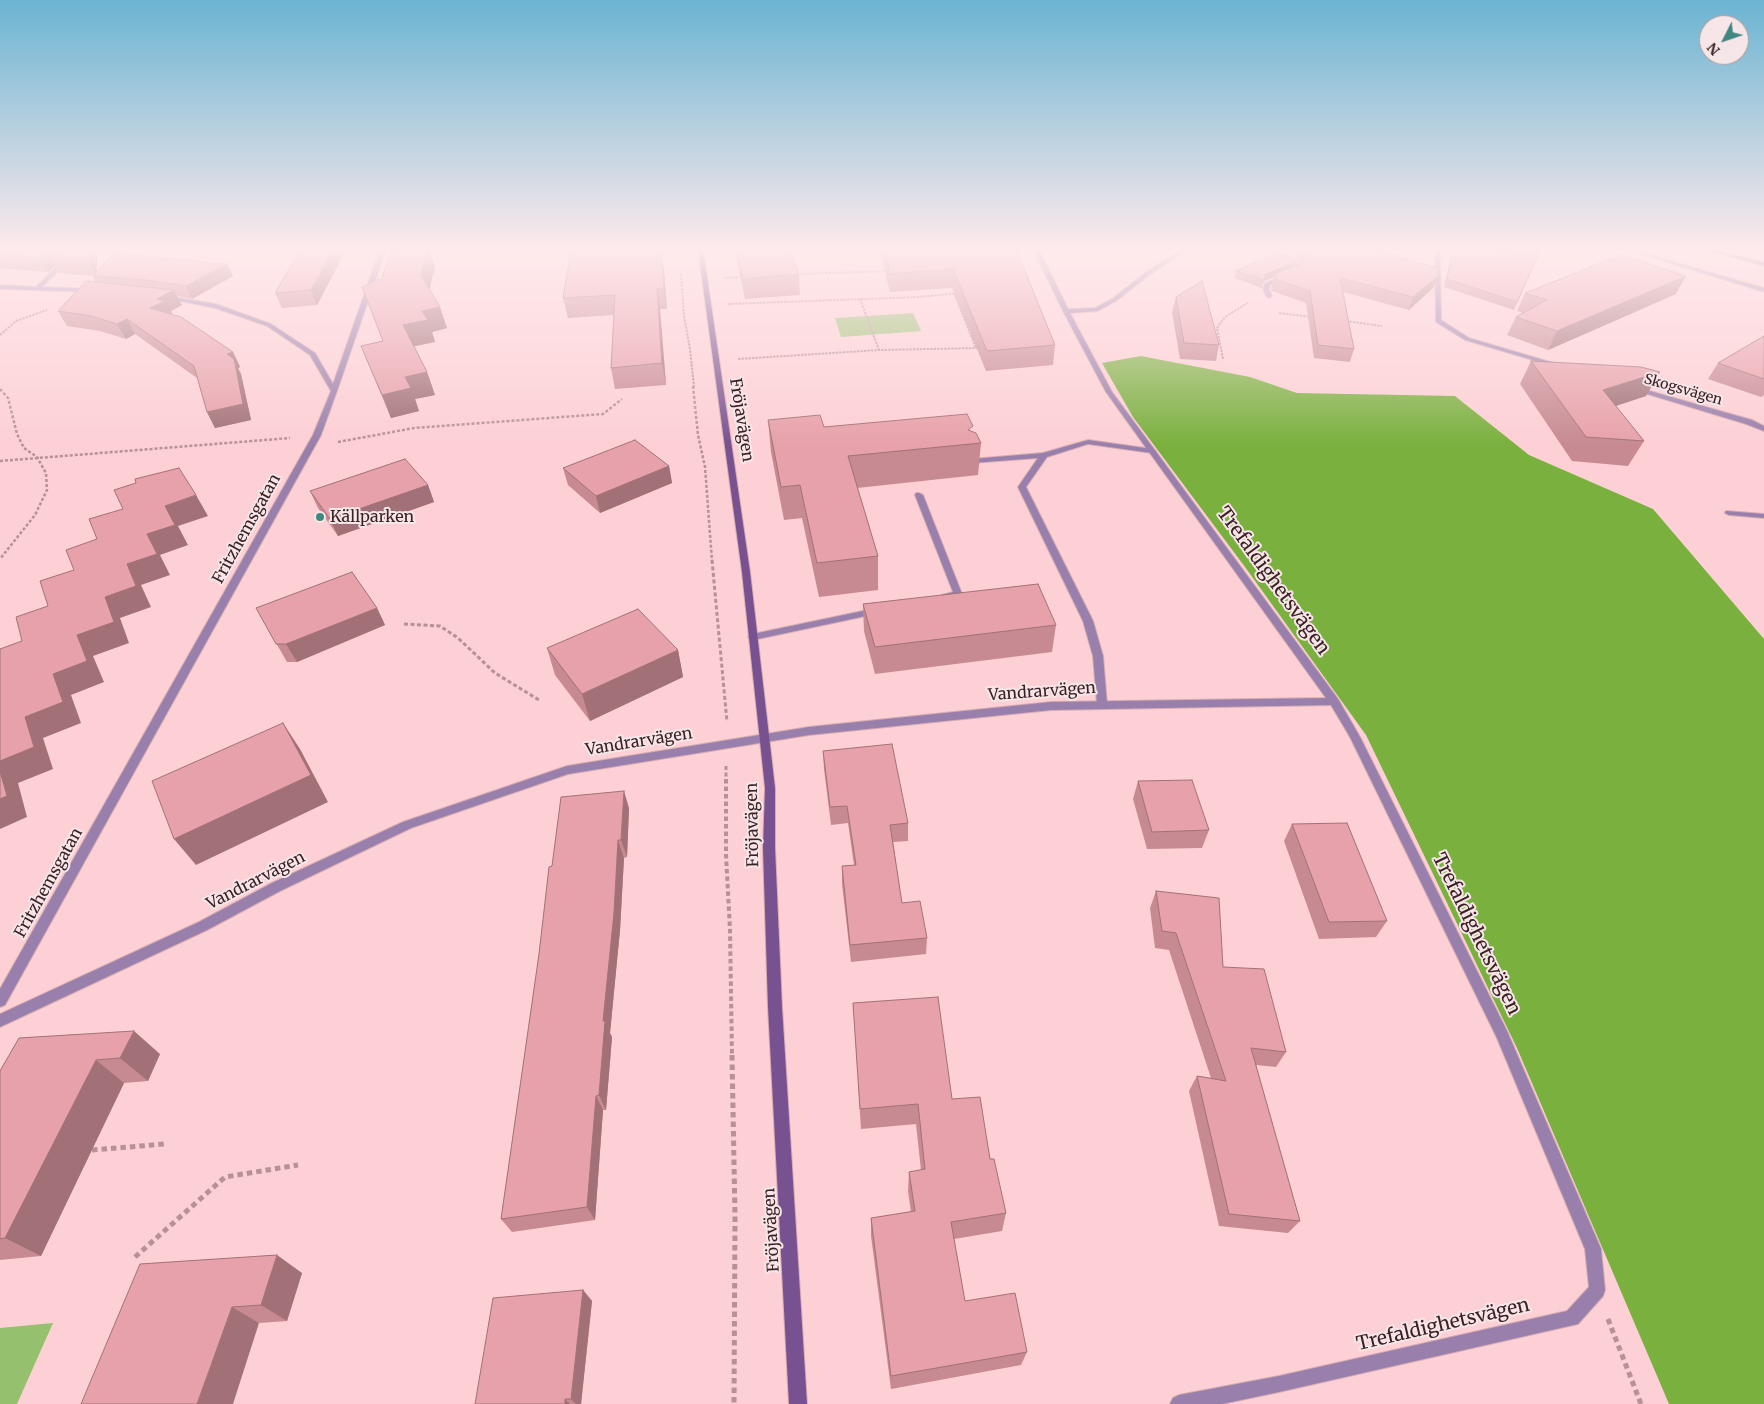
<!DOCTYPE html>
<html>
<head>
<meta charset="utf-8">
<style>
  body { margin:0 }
  #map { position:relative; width:1764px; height:1404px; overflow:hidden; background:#fdd0d5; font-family:Merriweather,serif }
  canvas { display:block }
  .north { position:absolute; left:1699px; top:15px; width:50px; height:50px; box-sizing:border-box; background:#f6e6e8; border:1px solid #ab979a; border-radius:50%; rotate:229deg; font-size:14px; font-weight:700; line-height:20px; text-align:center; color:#3b2024 }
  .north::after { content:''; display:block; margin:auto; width:18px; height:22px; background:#408784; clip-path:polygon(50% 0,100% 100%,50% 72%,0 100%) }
</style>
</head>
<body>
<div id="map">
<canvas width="1764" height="1404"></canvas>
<div class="north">N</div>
</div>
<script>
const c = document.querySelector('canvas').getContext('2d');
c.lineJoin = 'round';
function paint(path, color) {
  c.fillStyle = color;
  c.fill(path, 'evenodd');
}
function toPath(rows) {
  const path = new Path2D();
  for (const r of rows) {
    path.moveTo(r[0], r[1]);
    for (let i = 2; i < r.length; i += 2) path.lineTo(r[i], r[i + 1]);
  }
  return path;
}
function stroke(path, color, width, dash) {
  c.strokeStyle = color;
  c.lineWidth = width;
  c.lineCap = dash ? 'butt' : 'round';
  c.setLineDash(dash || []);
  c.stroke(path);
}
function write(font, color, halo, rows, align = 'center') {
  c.font = font + ' Merriweather,serif';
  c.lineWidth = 4;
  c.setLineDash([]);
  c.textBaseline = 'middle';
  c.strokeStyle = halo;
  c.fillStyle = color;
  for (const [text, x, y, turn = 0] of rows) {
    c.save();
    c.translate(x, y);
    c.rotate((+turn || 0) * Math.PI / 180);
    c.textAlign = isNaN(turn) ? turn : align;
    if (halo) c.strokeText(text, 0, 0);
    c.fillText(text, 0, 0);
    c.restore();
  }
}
paint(toPath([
  [913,313,921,331,841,337,835,318],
  [53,1323,17,1404,0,1404,0,1328]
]), '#95c06d');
paint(toPath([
  [1141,356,1250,377,1297,393,1455,396,1529,455,1653,509,1764,639,1764,1404,1669,1404,1517,1048,1366,735,1245,567,1133,417,1102,363]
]), '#7ab03e');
const lane = toPath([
  [1267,249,1273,249,1289,255,1300,266,1299,273,1270,285,1269,289,1272,296,1269,298,1266,296,1263,289,1265,283,1294,271,1294,266,1285,257,1267,250,1267,249],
  [1557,249,1607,249,1604,251,1559,251,1557,249],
  [1088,440,1152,449,1156,451,1152,453,1088,444,1047,457,1026,487,1093,621,1103,656,1107,704,1102,708,1097,704,1093,656,1083,621,1018,487,1038,458,972,463,968,461,972,459,1043,453,1088,440],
  [916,493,919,493,923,495,962,594,961,596,945,600,941,597,942,595,953,592,915,495,916,493],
  [1726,511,1764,514,1764,518,1729,515,1725,513,1726,511],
  [877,608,882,611,880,613,753,640,748,637,753,634,877,608]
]);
const street = toPath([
  [74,249,80,249,42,287,91,289,94,291,93,292,0,289,0,285,36,287,74,249],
  [380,249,386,249,337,391,321,435,5,1005,0,1007,0,989,313,435,331,391,310,355,267,326,215,308,164,298,167,296,216,304,271,324,315,353,333,384,380,249],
  [1033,249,1039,249,1068,309,1095,308,1112,299,1145,273,1183,249,1189,249,1149,275,1116,301,1098,311,1070,313,1112,392,1338,699,1360,737,1507,1031,1601,1249,1605,1290,1603,1296,1578,1324,1279,1392,1222,1404,1170,1404,1173,1398,1179,1395,1279,1376,1567,1311,1589,1287,1585,1249,1497,1038,1350,737,1331,705,1051,710,809,735,568,774,411,828,280,891,207,930,0,1027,0,1014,199,922,272,883,403,822,567,766,809,727,1051,702,1326,698,1106,392,1063,311,1033,249],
  [1435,249,1440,249,1441,320,1469,338,1557,364,1557,366,1553,366,1465,340,1436,322,1435,249],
  [1624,249,1631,249,1764,288,1764,292,1624,249],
  [1636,387,1752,420,1764,426,1764,431,1746,424,1634,390,1634,388,1636,387]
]);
const secondary = toPath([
  [698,249,703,249,750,572,775,788,775,848,782,1007,807,1404,789,1404,768,1007,763,848,765,788,742,572,698,249],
  [1702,249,1709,249,1764,262,1764,266,1702,249]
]);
stroke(lane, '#d6adb2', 2);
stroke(street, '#d6adb2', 2);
stroke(secondary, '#d6adb2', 2);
stroke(toPath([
  [681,274,684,316,690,349,694,387],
  [797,274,888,271],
  [725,278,743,277],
  [954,293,976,348],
  [860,299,879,350],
  [728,304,919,297,959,293],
  [1279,313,1312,317],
  [1346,321,1382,326],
  [0,335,16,321,47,310],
  [738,359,879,350,979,348],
  [1223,359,1217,328,1225,317,1249,302]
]), '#b79196', 2, [2.5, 1]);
stroke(toPath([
  [693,386,698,435,705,467,712,561],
  [0,389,8,398,17,434,24,448,37,457,46,473,47,490,35,515,0,559],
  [338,442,414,428,603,414,622,399],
  [0,461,290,438]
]), '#b79196', 2.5, [3, 2]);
stroke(toPath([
  [712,560,727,722],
  [404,624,440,626,458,638,495,673,539,700],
  [726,766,726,780]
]), '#b79196', 3, [4, 2.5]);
stroke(toPath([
  [726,779,726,855,730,930,732,1056]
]), '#b79196', 4, [4.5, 3]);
stroke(toPath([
  [732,1055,735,1217,734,1404],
  [92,1150,165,1144],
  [135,1257,225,1177,298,1165],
  [1608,1319,1641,1404]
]), '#b79196', 5, [5.5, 4]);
paint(lane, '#997fab');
paint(street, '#997fab');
paint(secondary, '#775190');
paint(toPath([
  [0,249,97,249,97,272,227,264,233,276,192,299,177,296,182,305,171,311,173,315,233,352,240,367,238,368,241,374,251,420,215,428,207,412,197,378,135,334,126,339,100,331,67,326,58,311,95,282,93,276,59,273,55,266,48,272,0,268],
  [301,249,344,249,345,252,317,305,282,308,275,293],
  [571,249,659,249,660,253,664,272,667,309,660,309,666,385,615,389,611,368,614,315,568,318,563,298],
  [734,249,790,249,799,274,800,295,745,299],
  [879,249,1016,249,1055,345,1053,365,986,371,952,288,890,292],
  [1298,249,1373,249,1438,276,1433,288,1409,310,1343,292,1354,349,1350,362,1314,358,1306,303,1272,291,1271,289,1274,277,1264,281,1262,288,1234,278,1236,271,1293,267,1300,264,1295,259],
  [1453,249,1487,249,1507,251,1508,249,1541,249,1514,310,1444,287],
  [435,267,429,289,447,328,432,332,435,342,414,346,427,372,435,395,415,399,419,411,391,418,361,346,382,341,381,281],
  [1525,293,1676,294,1548,350,1507,335,1516,317,1523,313,1517,311],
  [1176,297,1219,345,1216,361,1180,359,1172,312],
  [1764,336,1764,395,1761,397,1708,379,1718,363],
  [1531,361,1646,396,1616,406,1644,441,1628,466,1572,461,1520,384],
  [768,420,824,427,972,431,981,443,978,475,857,488,878,556,878,590,819,597,802,518,784,520,771,452],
  [669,466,672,483,600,513,568,485,563,468],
  [428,485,434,502,338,536,318,508,310,491],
  [863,604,1056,625,1052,652,875,674,864,631],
  [256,608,377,608,385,625,297,662,287,662],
  [547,648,678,650,683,677,590,721,555,675],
  [823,751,908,823,908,841,893,842,902,903,927,938,926,954,851,962,842,884,842,866,854,865,848,823,831,825,824,769],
  [1138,781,1209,830,1202,848,1147,849,1133,799],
  [629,808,627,857,624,858,620,930,610,1033,612,1037,606,1110,603,1110,595,1220,512,1232,501,1219,552,866],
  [1292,824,1387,921,1376,937,1319,939,1284,841],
  [1156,891,1223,967,1286,1052,1276,1067,1256,1065,1300,1221,1288,1233,1219,1226,1189,1091,1197,1076,1211,1078,1169,950,1155,948,1150,908],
  [853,1003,952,1099,990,1159,1006,1213,1002,1231,954,1239,965,1301,1027,1352,1021,1365,891,1389,871,1236,871,1218,911,1212,908,1191,909,1172,921,1170,916,1124,861,1129],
  [19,1038,160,1054,148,1081,124,1083,41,1256,0,1260,0,1071],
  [140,1264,302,1273,287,1321,259,1323],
  [583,1290,592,1301,581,1404,475,1404]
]), '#c78a92');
paint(toPath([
  [51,249,72,249,51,259,55,266,48,272,40,258],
  [90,249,97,249,97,276,89,262],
  [334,249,344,249,345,252,317,305,311,290],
  [428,249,429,249,435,267,428,295,421,275],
  [661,253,664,272,667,309,664,289],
  [1294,263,1292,270,1264,281,1262,288,1266,274],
  [227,264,233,276,192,299,186,286],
  [1438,276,1433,288,1409,310,1413,297],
  [1686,276,1676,294,1548,350,1557,331],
  [657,289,660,309,666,385,662,363],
  [174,290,182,305,171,311,173,315,150,308,157,299],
  [440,307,447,328,432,332,435,342,411,347,403,325,422,311],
  [127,319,135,334,126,339,117,324],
  [233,352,240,367,238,368,241,374,251,420,215,428,207,412,227,354],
  [427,372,435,395,415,399,419,411,391,418,382,395,405,377],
  [1660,372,1646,396,1590,414,1603,390],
  [669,466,672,483,600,513,596,496],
  [428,485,434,502,338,536,330,519],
  [196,495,208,516,178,526,188,545,160,555,170,575,141,585,151,607,120,618,129,643,93,656,104,682,71,695,81,723,43,738,53,769,18,783,27,817,0,829,0,761,25,717,53,674,77,635,105,597,165,506],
  [377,608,385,625,297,662,286,644],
  [678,650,683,677,590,721,582,694],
  [283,723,300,749,328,802,196,865,174,839],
  [624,791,629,808,627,857,621,840],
  [618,840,624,858,620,930,610,1033,612,1037,606,1110,599,1095,603,1021],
  [134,1031,160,1054,148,1081,120,1058],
  [96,1060,124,1083,41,1256,5,1238],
  [596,1096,603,1110,595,1220,587,1207],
  [277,1255,302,1273,287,1321,261,1305],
  [583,1290,592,1301,581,1404,576,1404,571,1399],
  [232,1307,259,1323,233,1404,197,1404],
  [565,1399,570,1404,565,1404]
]), '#a27177');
const building = toPath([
  [0,249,51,249,40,258,0,255,0,249],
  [62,249,90,249,89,262,51,259,62,249],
  [301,249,334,249,311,290,275,293,301,249],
  [412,249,428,249,421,275,440,307,422,311,428,320,403,325,427,372,405,377,411,388,382,395,361,346,383,341,362,287,379,279,381,281,391,250,412,249],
  [571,249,658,249,658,254,661,253,664,289,657,289,662,363,611,368,615,295,563,298,571,249],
  [736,249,790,249,799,274,743,279,736,249],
  [884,249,1016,249,1055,345,987,351,953,269,890,274,884,249],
  [1300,249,1373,249,1437,268,1438,276,1413,297,1340,278,1354,349,1318,345,1310,291,1275,279,1274,276,1275,274,1303,263,1305,254,1300,249],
  [1453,249,1487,249,1507,251,1526,256,1530,253,1531,251,1523,249,1541,249,1517,302,1447,279,1453,249],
  [114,253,227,264,186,286,147,280,93,276,114,253],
  [1273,254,1284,258,1290,255,1294,260,1294,263,1266,274,1264,280,1236,271,1273,254],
  [1621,255,1686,276,1557,331,1516,317,1547,300,1525,293,1621,255],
  [86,281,174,290,157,299,165,301,150,308,181,317,233,352,227,354,234,359,243,404,207,412,194,366,127,319,117,324,91,316,58,311,86,281],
  [1202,281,1219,345,1184,343,1176,297,1202,281],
  [1764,336,1764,379,1718,363,1764,336],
  [1531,361,1641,367,1660,372,1603,390,1644,441,1586,437,1531,361],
  [967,414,973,426,968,430,976,433,981,443,848,456,878,556,817,563,800,485,781,487,768,420,820,415,824,427,967,414],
  [635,440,669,466,596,496,563,468,635,440],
  [405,459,428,485,330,519,310,491,405,459],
  [179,468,196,495,165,506,175,525,147,534,157,554,127,564,136,586,105,597,114,622,77,635,87,661,53,674,63,702,25,717,34,747,0,761,0,649,22,641,16,617,48,606,40,581,74,570,66,550,97,539,89,519,123,509,114,490,136,483,135,479,179,468],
  [352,572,377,608,286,644,276,644,256,608,352,572],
  [1038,584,1056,625,875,647,863,604,1038,584],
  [638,609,678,650,582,694,547,648,638,609],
  [283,723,311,775,174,839,152,781,283,723],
  [892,744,908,823,890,825,902,903,920,901,927,938,850,945,842,866,856,865,847,806,830,807,823,751,892,744],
  [0,771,7,796,0,799,0,771],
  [1192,780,1209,830,1152,832,1138,781,1192,780],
  [624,791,621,840,618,840,614,913,603,1021,605,1021,599,1095,596,1096,587,1207,501,1219,539,954,549,867,552,866,561,797,624,791],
  [1347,823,1387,921,1329,922,1292,824,1347,823],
  [1156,891,1219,898,1223,967,1264,969,1286,1052,1251,1048,1300,1221,1229,1214,1197,1076,1226,1081,1176,933,1162,931,1156,891],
  [938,997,952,1099,980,1097,990,1159,994,1159,1006,1213,951,1222,965,1301,1015,1293,1027,1352,891,1376,871,1218,915,1211,909,1172,925,1169,918,1104,860,1109,853,1003,938,997],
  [134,1031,120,1058,96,1060,5,1238,0,1239,0,1071,19,1038,134,1031],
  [277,1255,261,1305,232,1307,197,1404,81,1404,140,1264,277,1255],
  [583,1290,571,1399,565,1399,565,1404,475,1404,493,1298,583,1290]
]);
paint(building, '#e7a1aa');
stroke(building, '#a27177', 1);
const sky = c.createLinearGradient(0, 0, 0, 445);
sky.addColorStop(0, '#6bb4d2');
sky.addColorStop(0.56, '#feeaec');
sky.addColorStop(1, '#feeaec00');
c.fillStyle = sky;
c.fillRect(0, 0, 1764, 445);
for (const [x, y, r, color] of [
  [320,517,5,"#408784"]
]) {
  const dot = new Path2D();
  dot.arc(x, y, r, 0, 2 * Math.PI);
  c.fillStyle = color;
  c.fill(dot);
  stroke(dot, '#f6e6e8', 2);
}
write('14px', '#3b2024', '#f6e6e8', [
  ["Skogsvägen",1683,390,16]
]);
write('16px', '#3b2024', '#f6e6e8', [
  ["Fröjavägen",741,420,81],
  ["Fritzhemsgatan",247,529,-61],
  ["Vandrarvägen",1042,692,-4],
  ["Vandrarvägen",639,742,-9],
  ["Fröjavägen",753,825,-91],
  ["Vandrarvägen",256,881,-27],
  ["Fritzhemsgatan",49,883,-61],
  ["Fröjavägen",772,1230,-93]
]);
write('16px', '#3b2024', '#f6e6e8', [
  ["Källparken",330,517]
], 'left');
write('19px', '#3b2024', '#f6e6e8', [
  ["Trefaldighetsvägen",1273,581,54],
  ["Trefaldighetsvägen",1476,934,64],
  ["Trefaldighetsvägen",1443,1325,-13]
]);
</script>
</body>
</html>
